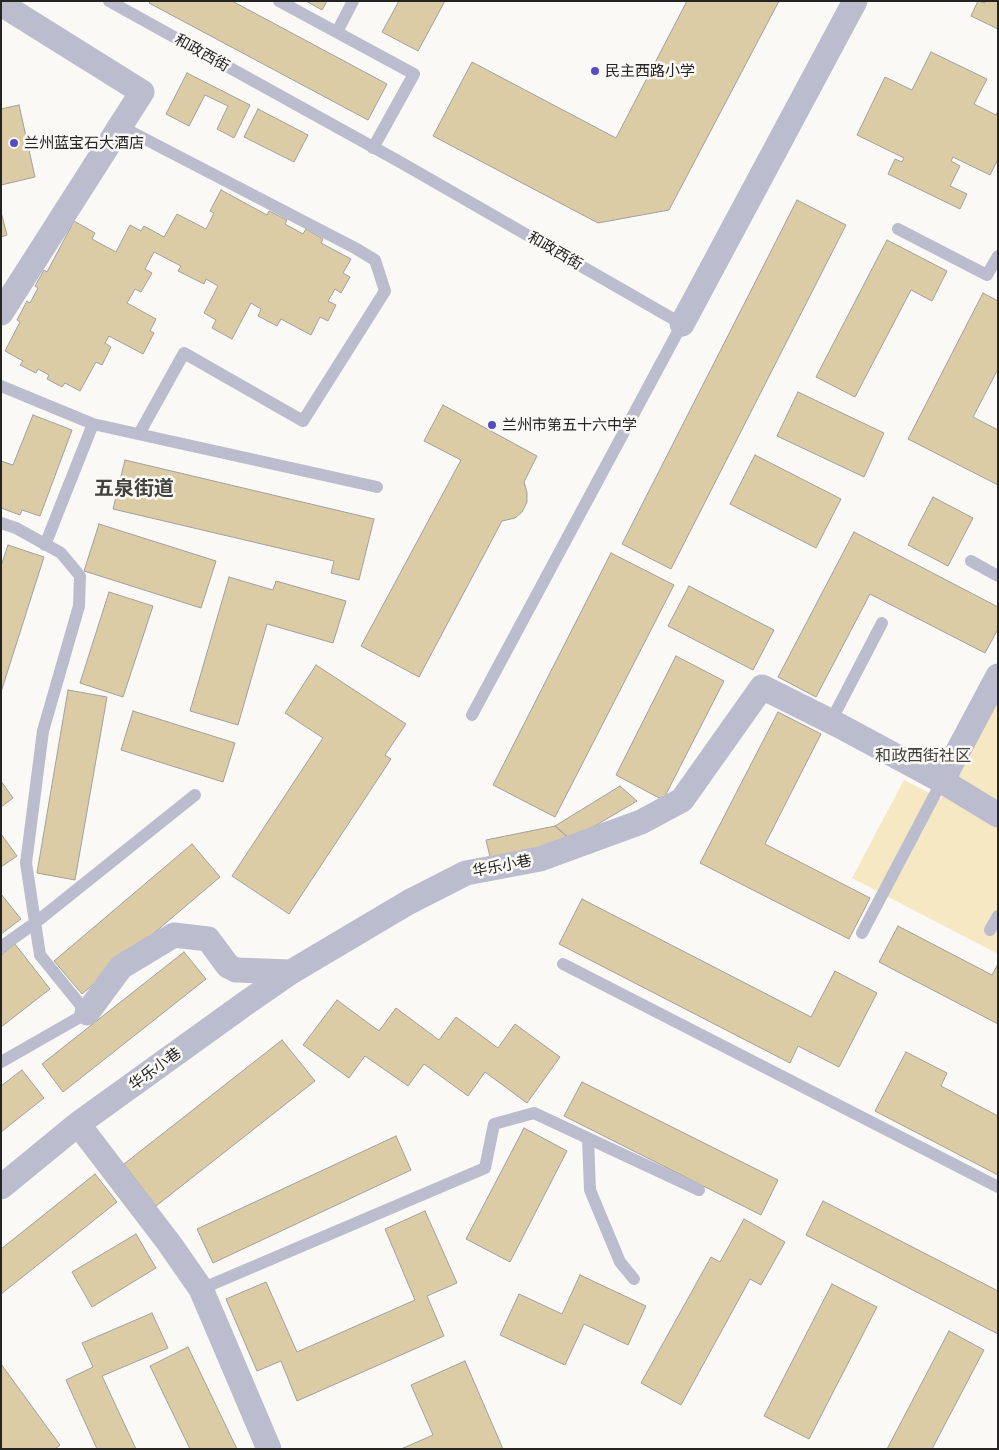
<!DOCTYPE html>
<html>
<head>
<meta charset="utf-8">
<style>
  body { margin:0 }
  #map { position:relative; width:999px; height:1450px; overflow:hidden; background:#faf9f6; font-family:"Asap Condensed",sans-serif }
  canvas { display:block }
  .frame { position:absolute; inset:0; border:2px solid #242423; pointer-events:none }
</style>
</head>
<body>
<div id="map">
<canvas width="999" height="1450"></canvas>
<div class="frame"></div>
</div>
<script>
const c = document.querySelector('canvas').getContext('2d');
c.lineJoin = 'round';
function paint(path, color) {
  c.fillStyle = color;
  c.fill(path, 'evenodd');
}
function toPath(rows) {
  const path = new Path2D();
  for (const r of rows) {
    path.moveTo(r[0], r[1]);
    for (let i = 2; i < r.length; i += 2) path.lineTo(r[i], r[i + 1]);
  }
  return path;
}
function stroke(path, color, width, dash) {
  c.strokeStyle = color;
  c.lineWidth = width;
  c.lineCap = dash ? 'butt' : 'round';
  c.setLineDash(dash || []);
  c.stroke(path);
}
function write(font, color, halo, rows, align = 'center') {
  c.font = font + ' "Asap Condensed","Noto Sans SC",sans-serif';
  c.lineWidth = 5;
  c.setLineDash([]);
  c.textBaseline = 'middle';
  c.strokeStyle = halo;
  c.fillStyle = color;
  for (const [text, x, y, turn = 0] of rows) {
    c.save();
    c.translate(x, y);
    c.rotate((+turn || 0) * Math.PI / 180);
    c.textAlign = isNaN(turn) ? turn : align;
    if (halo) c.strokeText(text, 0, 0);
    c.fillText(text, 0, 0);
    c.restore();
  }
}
paint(toPath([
  [998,689,998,950,996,953,852,878,904,780,941,799]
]), '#f6e8c3');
const building = toPath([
  [151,1,232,1,387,84,368,120,149,3,151,1],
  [306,1,327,1,322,10,306,1],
  [399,1,445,1,418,51,382,32,399,1],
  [687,1,779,1,669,210,598,223,433,136,472,62,616,138,687,1],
  [978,1,985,3,985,1,998,1,998,29,971,16,978,1],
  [931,52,987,79,974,104,996,115,998,111,998,159,990,175,953,157,951,161,960,166,950,186,967,194,960,209,888,174,895,159,902,162,904,158,857,135,885,77,912,90,931,52],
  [187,73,250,105,234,138,217,129,228,106,205,95,189,126,166,114,187,73],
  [19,105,35,177,1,185,1,109,19,105],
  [258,109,308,135,294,162,244,137,258,109],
  [221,190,267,215,269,211,287,220,285,224,303,234,306,229,323,239,321,243,351,259,343,273,350,277,341,293,335,289,328,301,336,305,328,321,320,317,311,335,281,319,277,326,258,316,261,309,251,303,232,339,212,328,216,320,204,313,218,286,206,279,204,284,178,271,181,266,154,252,145,269,152,273,141,292,135,289,127,303,156,319,150,331,154,333,143,354,109,336,105,343,111,347,102,365,96,362,80,391,65,383,62,387,47,379,49,375,38,369,36,373,20,365,23,361,5,351,20,322,17,320,27,301,30,303,38,288,35,286,44,270,47,272,74,221,95,233,92,239,116,252,130,225,141,231,144,226,164,237,177,214,206,229,214,213,210,211,221,190],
  [797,200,846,225,671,569,622,544,797,200],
  [1,212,7,235,1,237,1,212],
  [887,240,947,271,932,301,911,290,855,397,816,377,887,240],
  [983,293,998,301,998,369,973,417,998,430,998,485,908,439,983,293],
  [798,392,884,433,864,477,777,436,798,392],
  [443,405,537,456,524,482,527,492,527,502,522,512,515,518,502,521,419,677,361,646,461,460,424,441,443,405],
  [33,415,72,430,40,516,22,510,20,515,1,508,1,461,13,465,33,415],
  [755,455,841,499,816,548,730,504,755,455],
  [125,460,374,519,359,580,331,573,334,561,113,509,125,460],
  [933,497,973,518,948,566,908,545,933,497],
  [99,524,216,561,201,608,84,571,99,524],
  [854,532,998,607,998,629,985,653,870,594,816,697,778,677,854,532],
  [8,545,44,557,1,692,1,566,8,545],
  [611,553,674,585,555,817,493,785,611,553],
  [229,577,273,590,276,581,346,601,333,643,267,624,238,725,190,711,229,577],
  [689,586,774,630,753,670,668,626,689,586],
  [109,592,153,606,123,697,80,683,109,592],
  [676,656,724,681,663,800,616,775,676,656],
  [316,665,406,724,385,755,391,759,289,914,232,876,323,738,285,713,316,665],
  [68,690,107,697,75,880,37,873,68,690],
  [133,711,235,743,223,782,121,750,133,711],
  [778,712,821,734,765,844,870,898,849,939,700,863,778,712],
  [1,781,13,798,1,807,1,781],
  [620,786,637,801,571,840,555,826,620,786],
  [555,826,571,840,491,861,486,840,555,826],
  [1,834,17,856,1,867,1,834],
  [192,844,220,877,82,994,54,961,192,844],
  [1,894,21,919,1,934,1,894],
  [582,899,811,1017,835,971,877,993,839,1067,798,1046,790,1063,559,944,582,899],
  [898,926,992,975,998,964,998,1024,879,962,898,926],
  [15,944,50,989,1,1027,1,955,15,944],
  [184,952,206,979,63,1092,42,1064,184,952],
  [337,1000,379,1031,396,1008,439,1040,456,1017,498,1048,515,1024,560,1057,527,1103,485,1072,468,1096,424,1064,408,1086,365,1056,349,1078,303,1045,337,1000],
  [282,1040,315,1081,156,1206,124,1164,282,1040],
  [906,1052,947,1073,941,1086,998,1116,998,1175,875,1111,906,1052],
  [22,1070,44,1098,1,1132,1,1086,22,1070],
  [582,1082,778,1180,761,1215,564,1116,582,1082],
  [524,1128,567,1151,510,1262,466,1239,524,1128],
  [396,1136,411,1170,213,1263,197,1229,396,1136],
  [95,1174,117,1202,1,1294,1,1249,95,1174],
  [823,1201,998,1291,998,1334,806,1235,823,1201],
  [425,1211,457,1283,427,1296,444,1336,297,1401,281,1361,257,1371,226,1299,266,1282,297,1352,415,1300,385,1229,425,1211],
  [744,1219,785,1242,761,1285,750,1279,681,1405,641,1383,711,1257,720,1262,744,1219],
  [136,1234,156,1268,92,1307,72,1272,136,1234],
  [580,1275,646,1306,628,1345,584,1324,565,1365,500,1335,519,1294,562,1314,580,1275],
  [832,1284,877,1307,809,1439,764,1416,832,1284],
  [152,1313,168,1348,102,1376,136,1449,97,1449,66,1380,93,1367,82,1343,152,1313],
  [949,1331,984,1350,932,1449,887,1449,949,1331],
  [188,1347,237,1449,190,1449,150,1366,188,1347],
  [465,1361,503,1449,401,1449,433,1435,411,1385,465,1361],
  [1,1364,60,1445,55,1449,1,1449,1,1364]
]);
paint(building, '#dbcca6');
stroke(building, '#a1a09d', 1);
stroke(toPath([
  [109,1,400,162,682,324,472,715],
  [279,1,414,74,373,148],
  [337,32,353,1],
  [120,126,355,248,375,260,385,291,303,421,184,353,139,434],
  [898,229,987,275,998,256],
  [1,386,93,424,377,487],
  [1,523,16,528,61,553,80,576,79,606,43,731,26,863,40,955,87,1013,1,1062],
  [45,545,93,424],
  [971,561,998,576],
  [831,721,882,623],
  [990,930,998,916],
  [862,933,942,781],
  [1,947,35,923,195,795],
  [563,964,998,1187],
  [588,1138,590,1190,620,1262,634,1279],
  [201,1289,485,1168,494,1124,534,1113,699,1190]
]), '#bbbdce', 12);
stroke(toPath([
  [1,4,142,92,1,313],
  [682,324,855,1],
  [942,781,998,676],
  [87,1013,121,967,174,935,208,939,228,966,236,970,291,972],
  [78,1124,169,1243,201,1289,269,1449],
  [1,1187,78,1124,246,1003,291,972,409,902,466,873,540,859,641,822,682,800,762,687,840,726,942,781,998,815]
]), '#bbbdce', 25);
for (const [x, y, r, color] of [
  [595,71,5,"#564dc4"],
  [14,143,5,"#564dc4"],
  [492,425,5,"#564dc4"]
]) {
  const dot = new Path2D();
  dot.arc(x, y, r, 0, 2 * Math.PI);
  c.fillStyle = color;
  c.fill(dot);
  stroke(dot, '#faf9f6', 2);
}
write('15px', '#242423', '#faf9f6', [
  ["和政西街",202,53,29],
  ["和政西街",555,251,30],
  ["华乐小巷",502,866,-11],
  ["华乐小巷",155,1069,-36]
]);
write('15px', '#242423', '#faf9f6', [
  ["民主西路小学",605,71],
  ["兰州蓝宝石大酒店",24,143],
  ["兰州市第五十六中学",502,425]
], 'left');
write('16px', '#42423f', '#faf9f6', [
  ["和政西街社区",923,756]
]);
write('bold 20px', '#42423f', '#faf9f6', [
  ["五泉街道",134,489]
]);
</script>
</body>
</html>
